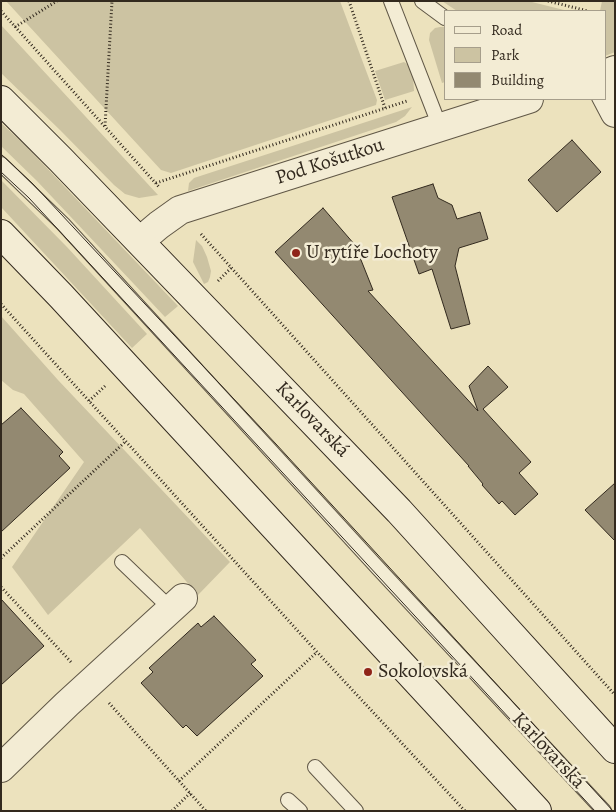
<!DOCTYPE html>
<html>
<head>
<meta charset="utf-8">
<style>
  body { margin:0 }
  #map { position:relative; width:616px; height:812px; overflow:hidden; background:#ece2bd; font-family:Alegreya,serif }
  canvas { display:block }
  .frame { position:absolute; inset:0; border:2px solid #32291e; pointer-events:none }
  .legend { position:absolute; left:444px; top:10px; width:162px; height:90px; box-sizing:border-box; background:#f3ecd4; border:1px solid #a69e8b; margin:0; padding:6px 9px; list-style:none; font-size:15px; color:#32291e }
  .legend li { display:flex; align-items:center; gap:10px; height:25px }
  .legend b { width:25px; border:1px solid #a69e8b }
</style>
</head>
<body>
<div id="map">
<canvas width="616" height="812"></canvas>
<div class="frame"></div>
<ul class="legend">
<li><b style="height:6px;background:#f3ecd4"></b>Road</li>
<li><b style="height:14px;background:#ccc3a2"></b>Park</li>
<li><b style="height:14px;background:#938971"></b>Building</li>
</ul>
</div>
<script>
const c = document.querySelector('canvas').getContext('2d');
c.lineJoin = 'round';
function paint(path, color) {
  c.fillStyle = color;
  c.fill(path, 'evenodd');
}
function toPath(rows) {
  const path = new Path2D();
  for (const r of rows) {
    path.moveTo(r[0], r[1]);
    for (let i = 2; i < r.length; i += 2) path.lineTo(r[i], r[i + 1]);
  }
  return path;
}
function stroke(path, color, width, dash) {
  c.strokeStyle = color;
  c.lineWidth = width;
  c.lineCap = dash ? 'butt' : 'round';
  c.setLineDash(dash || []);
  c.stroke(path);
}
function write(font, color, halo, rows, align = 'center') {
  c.font = font + ' Alegreya,serif';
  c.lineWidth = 5;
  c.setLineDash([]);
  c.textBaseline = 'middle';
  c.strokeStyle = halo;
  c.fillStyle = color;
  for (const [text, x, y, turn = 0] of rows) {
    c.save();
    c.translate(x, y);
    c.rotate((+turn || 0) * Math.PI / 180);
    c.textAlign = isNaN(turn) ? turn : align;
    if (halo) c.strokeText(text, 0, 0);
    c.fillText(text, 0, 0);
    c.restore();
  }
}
paint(toPath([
  [6,1,340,1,377,100,376,105,171,173,161,170],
  [442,1,528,1,568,11,457,11],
  [602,1,615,1,615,52,605,56,605,11,600,11],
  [1,25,158,195,139,198,125,194,114,185,60,130,1,73],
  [440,27,445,27,445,82,442,83,429,40,430,33,435,28],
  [404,62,410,66,413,76,414,91,385,100,375,71],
  [412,107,405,116,396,122,188,191,189,183,194,178],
  [1,123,26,146,178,306,165,317,37,181,1,146],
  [1,180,67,247,147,334,132,348,1,207],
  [196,240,202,246,207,257,211,271,210,277,208,282,204,284,193,262],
  [1,316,58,380,230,562,198,595,140,528,48,615,12,567,84,462,24,394,13,390,1,380]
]), '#ccc3a2');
const building = toPath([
  [572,140,601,172,557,212,528,180,572,140],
  [433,184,438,198,452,205,457,219,480,212,488,239,459,248,455,266,470,324,451,329,432,269,419,274,392,197,433,184],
  [323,208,355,245,373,290,368,291,478,411,469,386,488,366,508,387,483,409,531,462,519,473,538,494,515,515,502,501,499,504,482,485,483,484,468,466,469,466,275,252,323,208],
  [21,408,63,452,59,456,70,468,1,532,1,425,21,408],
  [615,483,615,541,585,510,615,483],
  [1,599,44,646,1,685,1,599],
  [214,616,256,660,251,664,263,676,197,736,186,725,183,728,141,683,153,672,149,668,198,623,201,627,214,616]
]);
paint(building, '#938971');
stroke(building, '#32291e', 1);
const lane = toPath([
  [391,1,440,127],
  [422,1,445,18],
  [1,164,63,224,376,566,604,811],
  [122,562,171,609],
  [315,767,356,811],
  [288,800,300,811]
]);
const street = toPath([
  [605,74,615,70],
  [605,94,615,113],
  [140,241,159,225,180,210,529,99],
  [1,768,67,704,183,598]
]);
const secondary = toPath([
  [1,100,61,160,399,511,615,749],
  [1,234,61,296,537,811]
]);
stroke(lane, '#605746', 16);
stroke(street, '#605746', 30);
stroke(secondary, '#32291e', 30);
stroke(toPath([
  [349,1,385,108],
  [548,1,588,11],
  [1,11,160,188],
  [15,27,57,1],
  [105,126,112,1],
  [156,183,407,101],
  [201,234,615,695],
  [218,281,231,268],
  [1,304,317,652,465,811],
  [89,401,105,386],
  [1,558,126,441],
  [1,587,71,662],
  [109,703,206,811],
  [179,781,317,652],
  [172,811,190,793]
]), '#32291e', 3, [1, 2.5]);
stroke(lane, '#f3ecd4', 14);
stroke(street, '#f3ecd4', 28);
stroke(secondary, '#f3ecd4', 28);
stroke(toPath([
  [1,154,33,184,101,257,276,444,613,811],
  [1,172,29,198,595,811]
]), '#32291e', 1);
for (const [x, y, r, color] of [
  [296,253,5,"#8f2418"],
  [368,672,5,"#8f2418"]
]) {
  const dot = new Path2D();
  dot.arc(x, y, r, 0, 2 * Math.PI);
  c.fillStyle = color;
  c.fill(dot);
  stroke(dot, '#f3ecd4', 2);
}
write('20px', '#32291e', '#f3ecd4', [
  ["Pod Košutkou",330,162,-18],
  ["Karlovarská",312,420,46],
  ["Karlovarská",548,751,47]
]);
write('20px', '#32291e', '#f3ecd4', [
  ["U rytíře Lochoty",306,253],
  ["Sokolovská",378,672]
], 'left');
</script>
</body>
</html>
